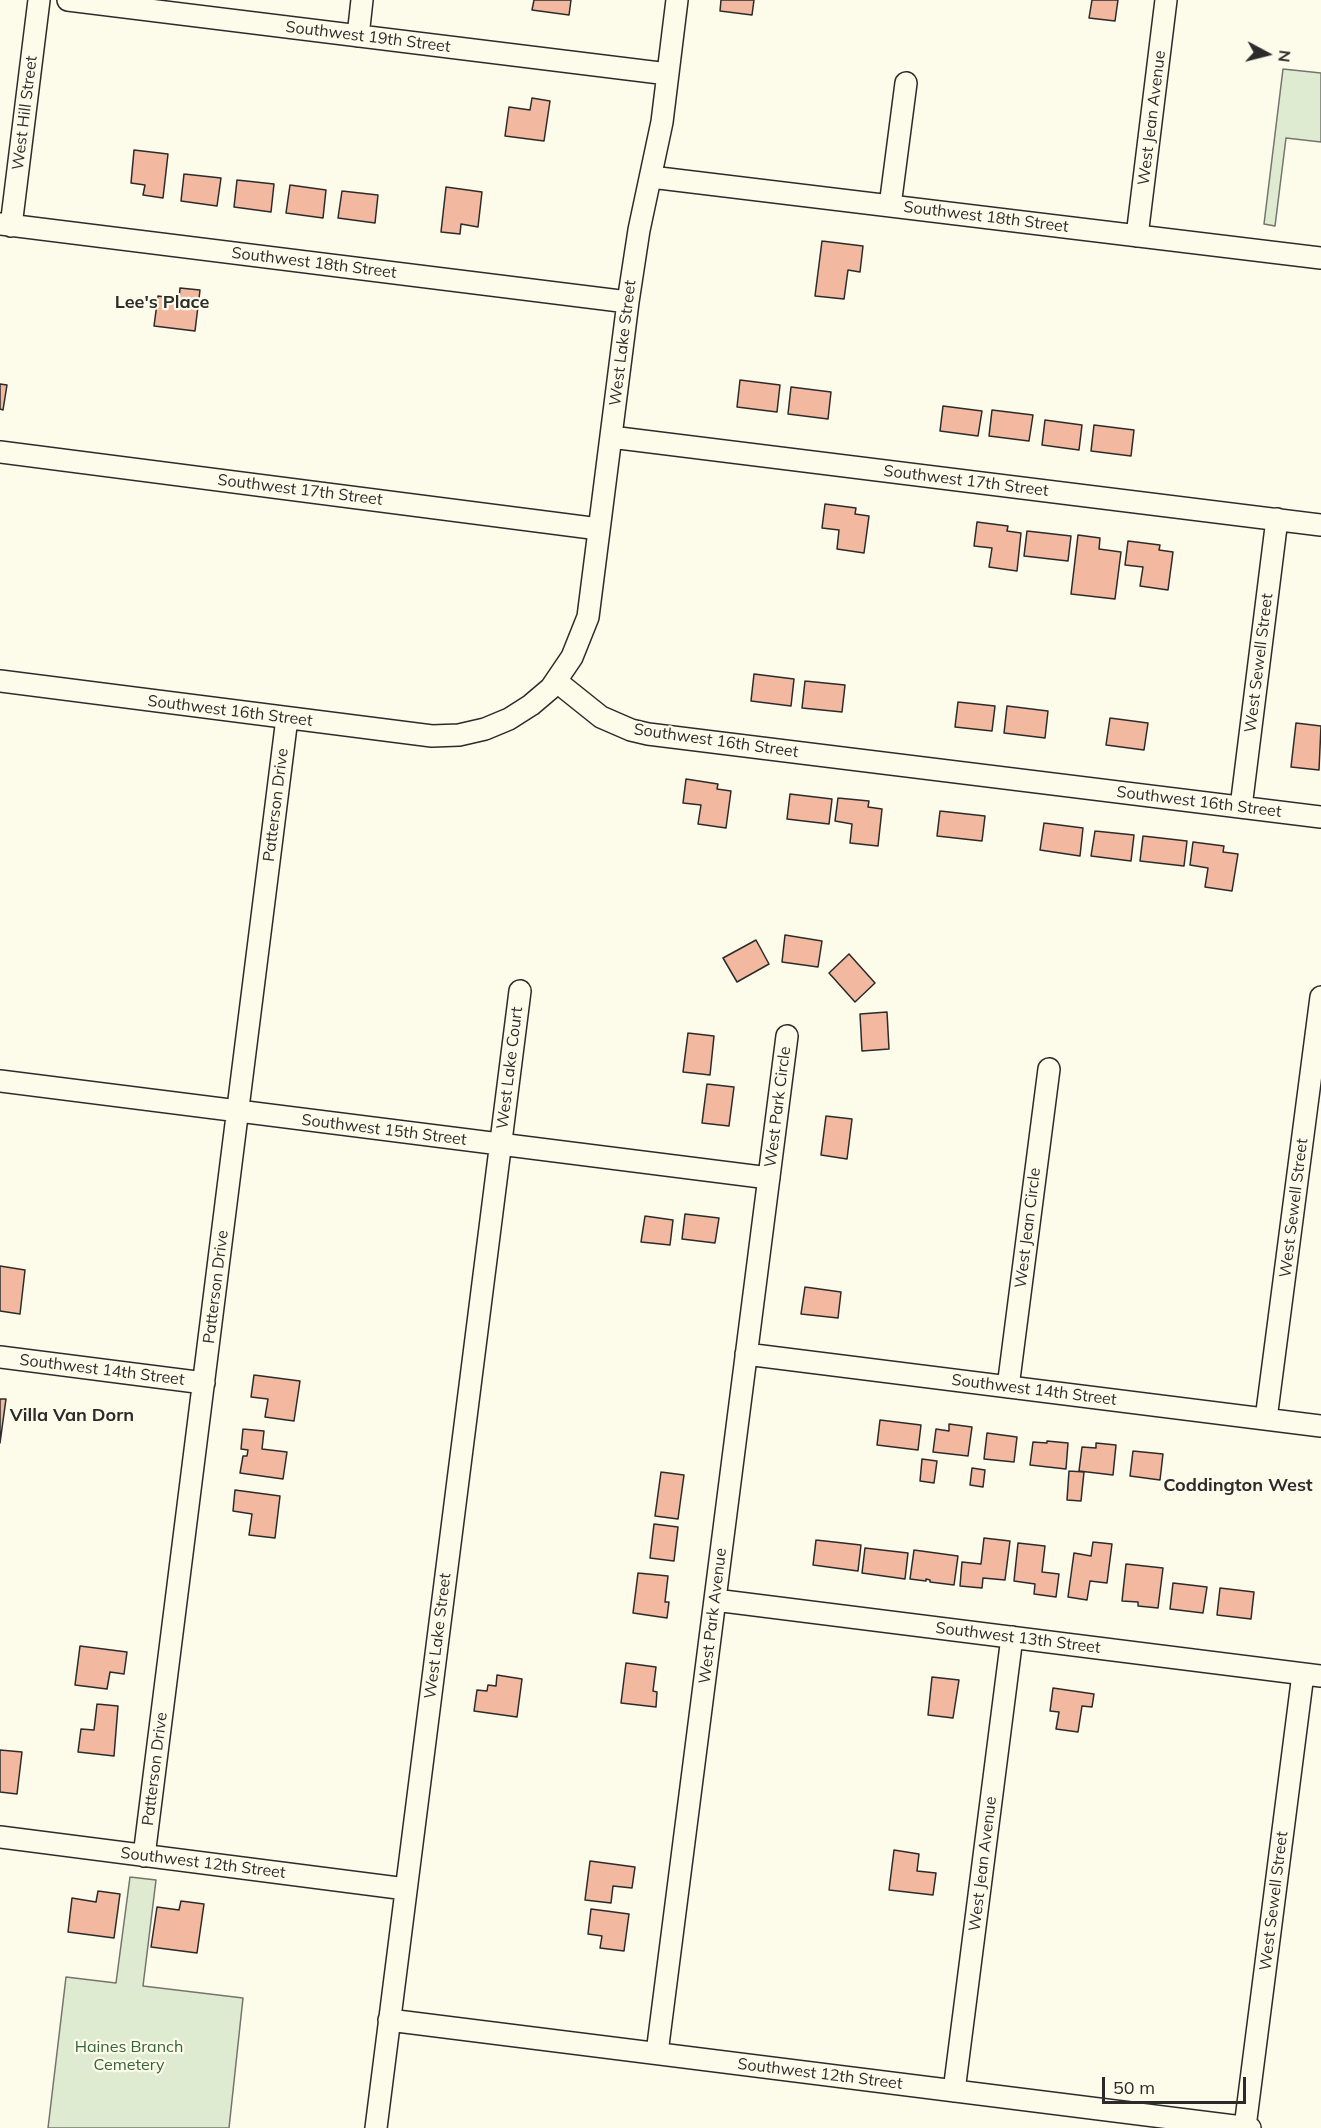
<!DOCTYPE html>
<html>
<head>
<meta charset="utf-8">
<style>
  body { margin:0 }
  #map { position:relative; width:1321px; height:2128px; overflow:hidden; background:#fdfbea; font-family:Mulish,sans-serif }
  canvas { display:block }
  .north { position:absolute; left:1237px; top:24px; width:60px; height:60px; -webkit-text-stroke:4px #fdfbea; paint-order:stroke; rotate:97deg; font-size:16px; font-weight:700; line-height:24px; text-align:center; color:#2b2b2b }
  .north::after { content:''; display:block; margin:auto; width:21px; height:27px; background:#2b2b2b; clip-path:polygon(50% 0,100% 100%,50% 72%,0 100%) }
  .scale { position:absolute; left:1102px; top:2077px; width:144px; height:27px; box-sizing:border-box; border:3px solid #2b2b2b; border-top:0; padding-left:8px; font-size:18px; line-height:21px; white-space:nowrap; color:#2b2b2b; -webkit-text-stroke:4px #fdfbea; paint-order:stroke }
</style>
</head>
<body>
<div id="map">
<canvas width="1321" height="2128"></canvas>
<div class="north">N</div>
<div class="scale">50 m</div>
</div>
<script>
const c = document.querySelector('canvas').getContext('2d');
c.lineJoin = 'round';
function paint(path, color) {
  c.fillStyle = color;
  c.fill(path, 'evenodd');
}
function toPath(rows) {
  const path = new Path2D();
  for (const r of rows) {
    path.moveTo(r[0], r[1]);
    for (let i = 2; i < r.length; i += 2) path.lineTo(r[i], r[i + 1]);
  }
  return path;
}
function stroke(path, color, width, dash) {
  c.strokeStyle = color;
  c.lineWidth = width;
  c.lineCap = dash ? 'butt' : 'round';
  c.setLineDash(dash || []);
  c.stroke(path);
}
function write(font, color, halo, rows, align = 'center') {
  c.font = font + ' Mulish,sans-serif';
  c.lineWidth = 4.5;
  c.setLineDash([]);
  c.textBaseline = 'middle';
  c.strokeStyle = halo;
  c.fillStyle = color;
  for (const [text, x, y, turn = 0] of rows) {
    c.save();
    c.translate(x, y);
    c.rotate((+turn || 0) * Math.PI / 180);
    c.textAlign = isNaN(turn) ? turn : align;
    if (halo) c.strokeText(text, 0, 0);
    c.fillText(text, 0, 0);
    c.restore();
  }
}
const green = toPath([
  [1283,69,1321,73,1321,142,1286,138,1275,226,1264,224,1283,69],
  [130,1877,156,1880,143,1986,243,1998,229,2128,48,2128,66,1977,116,1983,130,1877]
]);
paint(green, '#deebd1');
stroke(green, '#74746e', 1.5);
const building = toPath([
  [534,0,571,0,569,15,532,10,534,0],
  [721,0,754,0,752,15,720,11,721,0],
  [1092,0,1118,0,1115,21,1089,18,1092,0],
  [532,98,550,101,544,141,505,136,509,107,530,110,532,98],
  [134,150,168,154,163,198,143,195,145,185,131,183,134,150],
  [184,174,221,178,217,206,181,201,184,174],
  [237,180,274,184,271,212,234,207,237,180],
  [290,185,326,190,323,218,286,213,290,185],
  [446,187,482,192,478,227,461,224,460,234,441,232,446,187],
  [342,191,378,195,375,223,338,218,342,191],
  [822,241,863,246,860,272,848,270,844,299,815,296,822,241],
  [180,288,200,290,195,331,154,326,158,296,179,299,180,288],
  [740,380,780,385,777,412,737,407,740,380],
  [0,384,7,385,3,410,0,409,0,384],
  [791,387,831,392,828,419,788,414,791,387],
  [943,406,982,411,978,436,940,431,943,406],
  [992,410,1033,415,1029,441,989,436,992,410],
  [1045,420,1082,425,1079,450,1042,445,1045,420],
  [1094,425,1134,430,1131,456,1091,451,1094,425],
  [825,504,856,508,855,514,869,516,864,553,837,549,839,530,822,528,825,504],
  [977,522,1008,526,1007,531,1021,533,1017,571,989,567,992,548,974,546,977,522],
  [1027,531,1071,536,1068,561,1024,556,1027,531],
  [1078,535,1100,538,1099,549,1121,552,1115,599,1071,594,1078,535],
  [1128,541,1160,545,1159,550,1173,552,1168,590,1140,586,1143,567,1125,565,1128,541],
  [754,674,794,679,791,706,751,701,754,674],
  [805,681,845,685,842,712,802,708,805,681],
  [958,702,995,706,992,731,955,727,958,702],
  [1007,706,1048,711,1045,738,1004,733,1007,706],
  [1110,718,1148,723,1144,750,1106,745,1110,718],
  [1296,723,1321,726,1319,770,1291,767,1296,723],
  [686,779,718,784,717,789,731,791,726,828,698,824,701,805,683,803,686,779],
  [790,794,832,799,829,824,787,819,790,794],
  [838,798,869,801,868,807,882,809,878,846,850,843,852,824,835,821,838,798],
  [940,811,985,816,982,841,937,836,940,811],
  [1044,823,1083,828,1080,856,1040,850,1044,823],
  [1095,831,1134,835,1131,861,1091,856,1095,831],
  [1143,836,1187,841,1184,866,1140,861,1143,836],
  [1193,842,1224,846,1223,852,1238,854,1232,891,1205,887,1208,868,1190,865,1193,842],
  [785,935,822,941,818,967,782,962,785,935],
  [756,940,769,964,737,982,723,958,756,940],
  [849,954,875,983,855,1002,829,973,849,954],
  [887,1012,889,1049,862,1051,860,1014,887,1012],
  [688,1033,714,1036,710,1075,683,1072,688,1033],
  [707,1084,734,1087,729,1126,702,1123,707,1084],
  [826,1116,852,1119,847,1159,821,1155,826,1116],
  [685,1214,719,1218,715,1243,682,1239,685,1214],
  [645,1216,673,1220,670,1245,641,1242,645,1216],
  [0,1266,25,1270,20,1314,0,1311,0,1266],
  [805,1287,841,1292,838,1318,801,1314,805,1287],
  [254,1375,300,1381,294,1421,265,1417,268,1399,251,1397,254,1375],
  [0,1399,6,1399,0,1443,0,1399],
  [880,1420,921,1425,918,1450,877,1445,880,1420],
  [949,1424,972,1427,968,1456,933,1452,936,1429,949,1431,949,1424],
  [243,1429,264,1431,262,1449,287,1452,283,1479,240,1473,243,1456,247,1456,248,1450,241,1449,243,1429],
  [987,1433,1017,1437,1014,1462,984,1459,987,1433],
  [1047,1441,1068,1443,1066,1469,1030,1465,1033,1442,1047,1443,1047,1441],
  [1096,1443,1116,1445,1113,1475,1079,1471,1082,1447,1096,1448,1096,1443],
  [1133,1451,1163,1454,1160,1480,1130,1476,1133,1451],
  [922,1459,937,1461,934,1483,920,1481,922,1459],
  [972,1468,985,1470,983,1487,970,1485,972,1468],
  [1069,1471,1084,1472,1081,1501,1067,1500,1069,1471],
  [661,1472,684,1475,678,1519,655,1516,661,1472],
  [235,1490,280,1496,275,1538,249,1535,252,1514,233,1511,235,1490],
  [654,1524,678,1527,674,1561,650,1558,654,1524],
  [984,1538,1010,1541,1005,1580,983,1578,982,1588,960,1586,962,1562,981,1564,984,1538],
  [816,1540,861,1545,858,1571,813,1565,816,1540],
  [1093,1542,1112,1544,1107,1583,1090,1581,1087,1600,1068,1597,1074,1553,1091,1556,1093,1542],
  [1018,1543,1045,1546,1042,1572,1059,1574,1056,1597,1034,1594,1035,1584,1014,1581,1018,1543],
  [865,1548,908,1553,905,1579,862,1573,865,1548],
  [914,1550,958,1556,954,1585,930,1582,930,1580,926,1579,926,1581,910,1579,914,1550],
  [1126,1564,1163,1568,1158,1608,1138,1606,1138,1602,1122,1601,1126,1564],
  [638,1573,668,1576,665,1602,669,1602,667,1618,633,1613,638,1573],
  [1173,1583,1207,1587,1203,1613,1170,1609,1173,1583],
  [1220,1588,1254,1592,1251,1619,1217,1615,1220,1588],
  [80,1646,127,1652,124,1674,110,1672,107,1689,75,1685,80,1646],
  [626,1663,656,1667,653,1691,657,1692,656,1707,621,1703,626,1663],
  [497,1675,522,1679,517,1717,474,1711,477,1690,487,1691,488,1685,496,1686,497,1675],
  [932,1677,959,1680,953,1718,928,1715,932,1677],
  [1053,1688,1094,1694,1092,1707,1082,1706,1078,1732,1056,1729,1059,1712,1050,1711,1053,1688],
  [97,1704,118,1706,114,1756,78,1752,81,1729,94,1730,97,1704],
  [0,1750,22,1752,17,1794,0,1792,0,1750],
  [894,1850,919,1854,917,1871,936,1873,933,1895,889,1890,894,1850],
  [590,1861,635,1867,632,1888,613,1886,611,1903,585,1900,590,1861],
  [98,1891,120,1894,114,1938,68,1932,72,1898,96,1902,98,1891],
  [181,1901,204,1904,197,1953,151,1947,157,1907,179,1910,181,1901],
  [591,1909,629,1914,624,1951,600,1948,602,1936,588,1934,591,1909]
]);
paint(building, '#f2b8a0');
stroke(building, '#2b2b2b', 1.5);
const minor = toPath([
  [68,0,668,74],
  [358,36,362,0],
  [651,177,1321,258],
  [890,206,906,83],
  [0,224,628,302],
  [11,226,39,0],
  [1137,236,1166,0],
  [611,437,1321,525],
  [0,452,599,529],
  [0,681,432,736,459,735,485,729,509,719,531,705,551,688,572,657,588,617,628,302,639,230,662,122,677,0],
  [556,681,601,717,631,730,648,734,1321,817],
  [1241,807,1277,519],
  [0,1081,769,1178],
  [746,1354,1321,1426],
  [0,1357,204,1383],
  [1008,1387,1049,1069],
  [1266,1419,1321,997],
  [715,1600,1321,1676],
  [0,1837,406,1889],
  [144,1856,287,718],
  [389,2020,1250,2128],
  [657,2053,787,1036],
  [954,2091,1012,1637],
  [1245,2127,1303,1674],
  [376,2128,520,991]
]);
stroke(minor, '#2b2b2b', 24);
stroke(minor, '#fdfbea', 21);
write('16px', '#2b2b2b', '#fdfbea', [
  ["Southwest 19th Street",368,37,7],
  ["West Hill Street",25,113,-83],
  ["West Jean Avenue",1152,118,-83],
  ["Southwest 18th Street",986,217,7],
  ["Southwest 18th Street",314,263,7],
  ["West Lake Street",623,343,-83],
  ["Southwest 17th Street",966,481,7],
  ["Southwest 17th Street",300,490,7],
  ["West Sewell Street",1259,663,-83],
  ["Southwest 16th Street",230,711,7],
  ["Southwest 16th Street",716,741,8],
  ["Southwest 16th Street",1199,802,7],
  ["Patterson Drive",276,805,-83],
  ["West Lake Court",510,1068,-83],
  ["West Park Circle",778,1107,-83],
  ["Southwest 15th Street",384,1130,7],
  ["West Sewell Street",1294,1208,-83],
  ["West Jean Circle",1028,1228,-83],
  ["Patterson Drive",216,1287,-83],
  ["Southwest 14th Street",102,1370,7],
  ["Southwest 14th Street",1034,1390,7],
  ["West Park Avenue",713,1616,-83],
  ["West Lake Street",438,1636,-83],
  ["Southwest 13th Street",1018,1638,7],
  ["Patterson Drive",155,1769,-83],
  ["Southwest 12th Street",203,1863,7],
  ["West Jean Avenue",983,1864,-83],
  ["West Sewell Street",1274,1901,-83],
  ["Southwest 12th Street",820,2074,7]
]);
write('16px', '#34623c', '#fdfbea', [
  ["Haines Branch",129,2047],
  ["Cemetery",129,2065]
]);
write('bold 18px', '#2b2b2b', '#fdfbea', [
  ["Lee's Place",162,303],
  ["Villa Van Dorn",72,1416],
  ["Coddington West",1238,1486]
]);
</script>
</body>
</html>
